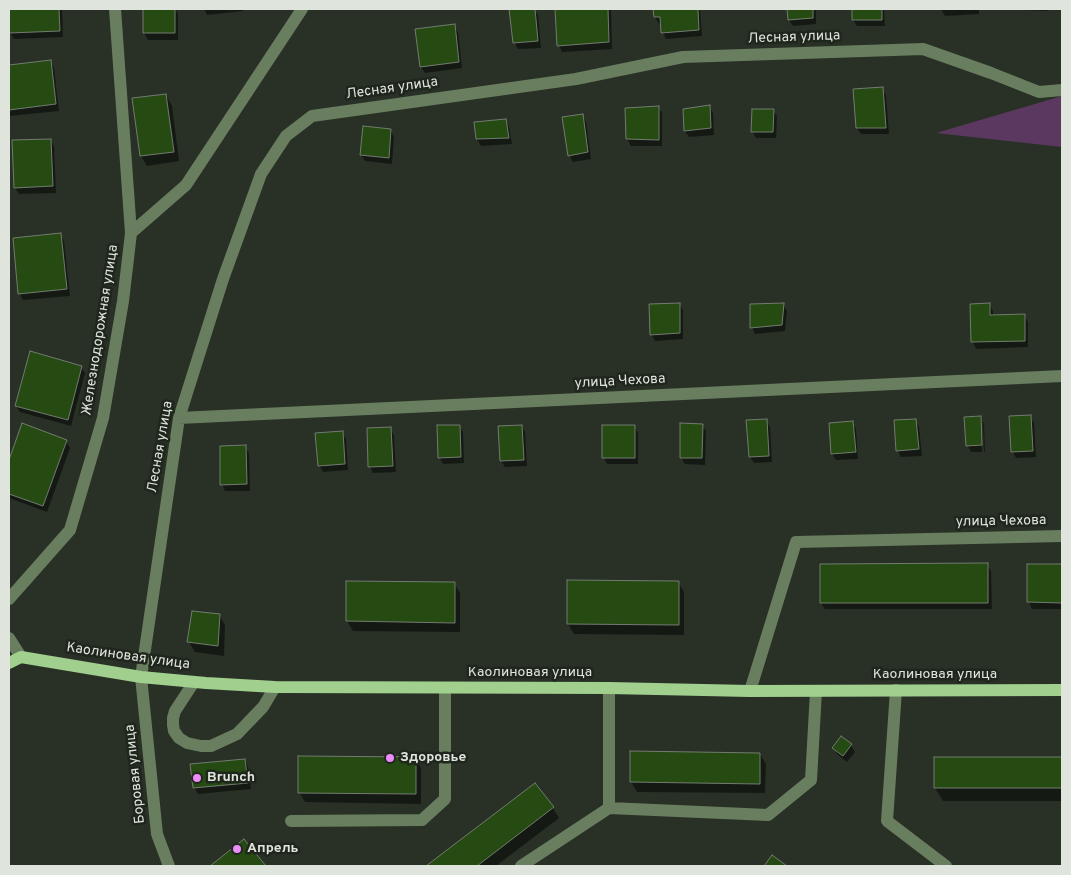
<!DOCTYPE html>
<html>
<head>
<meta charset="utf-8">
<style>
  body { margin:0 }
  #map { position:relative; width:1071px; height:875px; overflow:hidden; background:#293026; font-family:Overpass,sans-serif }
  canvas { display:block }
  .frame { position:absolute; inset:0; border:10px solid #dfe4dd; pointer-events:none }
</style>
</head>
<body>
<div id="map">
<canvas width="1071" height="875"></canvas>
<div class="frame"></div>
</div>
<script>
const c = document.querySelector('canvas').getContext('2d');
c.lineJoin = 'round';
function paint(path, color) {
  c.fillStyle = color;
  c.fill(path, 'evenodd');
}
function toPath(rows) {
  const path = new Path2D();
  for (const r of rows) {
    path.moveTo(r[0], r[1]);
    for (let i = 2; i < r.length; i += 2) path.lineTo(r[i], r[i + 1]);
  }
  return path;
}
function stroke(path, color, width, dash) {
  c.strokeStyle = color;
  c.lineWidth = width;
  c.lineCap = dash ? 'butt' : 'round';
  c.setLineDash(dash || []);
  c.stroke(path);
}
function write(font, color, halo, rows, align = 'center') {
  c.font = font + ' Overpass,sans-serif';
  c.lineWidth = 5;
  c.setLineDash([]);
  c.textBaseline = 'middle';
  c.strokeStyle = halo;
  c.fillStyle = color;
  for (const [text, x, y, turn = 0] of rows) {
    c.save();
    c.translate(x, y);
    c.rotate((+turn || 0) * Math.PI / 180);
    c.textAlign = isNaN(turn) ? turn : align;
    if (halo) c.strokeText(text, 0, 0);
    c.fillText(text, 0, 0);
    c.restore();
  }
}
paint(toPath([
  [1062,96,1062,147,936,133]
]), '#5a385f');
paint(toPath([
  [9,9,62,9,63,37,14,39,10,32],
  [144,9,175,9,178,13,178,40,148,40,144,33],
  [204,9,243,9,243,11,207,15],
  [534,9,538,15,541,48,518,49,514,42,510,10],
  [556,9,611,9,612,49,562,52,559,45],
  [655,9,700,9,702,36,666,39,663,32,662,23,659,24,655,17],
  [789,9,816,9,816,24,793,26,789,20],
  [853,9,884,9,885,26,857,26,853,20],
  [941,9,979,9,979,14,945,16],
  [1020,9,1048,9,1048,11,1021,10],
  [454,26,458,32,462,68,425,73,421,67],
  [50,61,54,68,59,111,9,116,9,66],
  [882,88,886,95,889,134,861,134,857,128],
  [166,95,172,106,179,161,147,166,141,156],
  [709,106,713,113,714,135,689,137,685,131],
  [658,107,662,113,662,146,631,146,627,139,626,109],
  [773,110,777,116,776,138,756,138,752,131],
  [582,116,586,122,591,159,573,162,569,155],
  [505,120,509,127,512,144,481,146,477,139,475,123],
  [391,131,394,137,392,164,365,161,361,155],
  [50,140,54,146,56,193,19,194,15,188],
  [60,234,64,241,70,296,23,300,20,294,14,239],
  [679,304,683,310,683,339,655,341,651,334],
  [989,304,993,311,993,316,1024,315,1028,322,1028,347,976,349,973,342,972,305],
  [783,305,787,311,785,331,755,334,752,327],
  [81,367,85,373,71,426,20,412,16,406],
  [1030,416,1034,423,1036,457,1016,458,1013,452],
  [966,418,980,418,984,424,985,452,971,452,968,446],
  [980,423,983,423,984,452,982,452],
  [766,420,770,427,772,462,754,463,750,457],
  [915,420,919,427,922,456,901,457,898,451,895,422],
  [852,422,856,429,858,459,836,460,832,454,830,424],
  [23,425,66,441,70,448,47,512,9,498,9,464],
  [702,425,706,431,705,465,685,464,681,458],
  [459,426,463,432,464,463,443,464,439,457],
  [522,426,525,432,527,466,505,467,501,461],
  [634,426,638,433,638,464,607,464,604,458],
  [390,429,394,435,396,472,373,473,370,466],
  [342,432,346,439,348,470,323,472,319,465],
  [245,447,249,453,250,491,225,491,222,484],
  [987,565,991,571,992,609,825,609,821,603],
  [1029,565,1062,565,1062,609,1032,609,1029,602],
  [348,582,454,583,460,593,460,632,353,631,347,621],
  [678,582,684,592,684,635,574,634,568,624],
  [219,615,225,625,224,656,195,652,189,642],
  [842,738,851,745,855,752,847,762,837,754,834,748],
  [760,754,766,764,765,793,637,792,631,782],
  [415,758,421,768,421,804,305,802,299,792],
  [1062,758,1062,801,943,801,935,788,935,759],
  [245,760,248,767,251,789,198,794,194,787],
  [535,785,553,808,559,818,496,866,428,866],
  [244,841,264,866,212,866]
]), '#0007');
const building = toPath([
  [9,9,59,9,60,31,9,33,9,9],
  [143,9,175,9,175,33,143,33,143,9],
  [509,9,535,9,538,41,513,43,509,9],
  [555,9,608,9,609,42,557,46,555,9],
  [653,9,698,9,699,30,661,33,660,17,654,17,653,9],
  [787,9,813,9,813,18,788,20,787,9],
  [852,9,882,9,882,20,852,20,852,9],
  [455,24,459,62,420,67,415,29,455,24],
  [51,60,56,104,9,110,9,65,51,60],
  [883,87,886,128,856,128,853,89,883,87],
  [166,94,174,152,140,156,132,98,166,94],
  [710,105,711,128,684,131,683,109,710,105],
  [659,106,659,140,626,139,625,108,659,106],
  [752,109,774,109,773,132,751,132,752,109],
  [583,114,588,152,568,156,562,117,583,114],
  [506,119,509,138,476,139,474,122,506,119],
  [363,126,391,129,389,158,360,155,363,126],
  [51,139,53,186,14,188,12,140,51,139],
  [61,233,67,289,18,294,13,238,61,233],
  [680,303,680,333,650,335,649,304,680,303],
  [784,303,782,325,750,328,750,304,784,303],
  [990,303,990,315,1025,314,1025,341,971,342,970,304,990,303],
  [30,351,82,366,68,420,15,406,30,351],
  [1031,415,1033,451,1011,452,1009,416,1031,415],
  [981,416,982,445,966,446,964,417,981,416],
  [767,419,769,456,749,457,746,420,767,419],
  [916,419,919,449,896,451,894,420,916,419],
  [853,421,856,452,831,454,829,423,853,421],
  [22,423,67,440,43,506,9,494,9,460,22,423],
  [680,423,703,424,702,458,680,458,680,423],
  [437,425,460,425,461,457,438,458,437,425],
  [522,425,524,460,500,461,498,426,522,425],
  [602,425,635,425,635,458,602,458,602,425],
  [391,427,393,466,368,467,367,428,391,427],
  [343,431,345,464,318,466,315,433,343,431],
  [246,445,247,484,220,485,220,446,246,445],
  [988,563,988,603,820,603,820,564,988,563],
  [1027,564,1062,564,1062,603,1027,602,1027,564],
  [567,580,679,581,679,625,567,624,567,580],
  [346,581,455,582,455,623,346,621,346,581],
  [192,611,220,614,218,646,187,642,192,611],
  [841,736,852,744,843,756,832,748,841,736],
  [630,751,760,753,760,784,630,782,630,751],
  [298,756,416,757,416,794,298,793,298,756],
  [934,757,1062,757,1062,788,934,788,934,757],
  [245,759,248,783,193,788,190,764,245,759],
  [535,783,554,807,477,866,426,866,535,783],
  [244,839,266,866,210,866,244,839],
  [772,855,787,866,764,866,772,855]
]);
paint(building, '#254b13');
stroke(building, '#737b70', 1);
stroke(toPath([
  [131,233,186,185,302,9],
  [179,418,1062,376],
  [9,599,70,530,103,418,123,301,131,233,115,9],
  [9,638,21,657],
  [194,682,175,711,173,718,173,725,174,731,179,738,187,743,201,746,211,746,237,734,263,707,275,687],
  [896,690,887,821,946,866],
  [750,691,796,542,1062,536],
  [609,808,609,688],
  [291,821,422,820,445,799,445,688],
  [169,866,157,834,141,677,179,418,223,279,261,174,286,136,312,116,576,79,683,57,923,49,991,73,1039,92,1062,90],
  [521,866,609,808,768,815,811,780,816,691]
]), '#687e5f', 12);
stroke(toPath([
  [9,663,21,657,141,677,206,683,275,687,609,688,750,691,1062,690]
]), '#a0cf8e', 12);
for (const [x, y, r, color] of [
  [390,758,5,"#ec8cfa"],
  [197,778,5,"#ec8cfa"],
  [237,849,5,"#ec8cfa"]
]) {
  const dot = new Path2D();
  dot.arc(x, y, r, 0, 2 * Math.PI);
  c.fillStyle = color;
  c.fill(dot);
  stroke(dot, '#1f261c', 2);
}
write('14px', '#dfe4dd', '#1f261c', [
  ["Лесная улица",794,38,-2],
  ["Лесная улица",392,89,-8],
  ["Железнодорожная улица",101,330,-81],
  ["улица Чехова",620,382,-3],
  ["Лесная улица",161,447,-80],
  ["улица Чехова",1001,522,-1],
  ["Каолиновая улица",128,657,8],
  ["Каолиновая улица",530,673],
  ["Каолиновая улица",935,675],
  ["Боровая улица",136,774,-96]
]);
write('bold 14px', '#dfe4dd', '#1f261c', [
  ["Здоровье",400,758],
  ["Brunch",207,778],
  ["Апрель",247,849]
], 'left');
</script>
</body>
</html>
